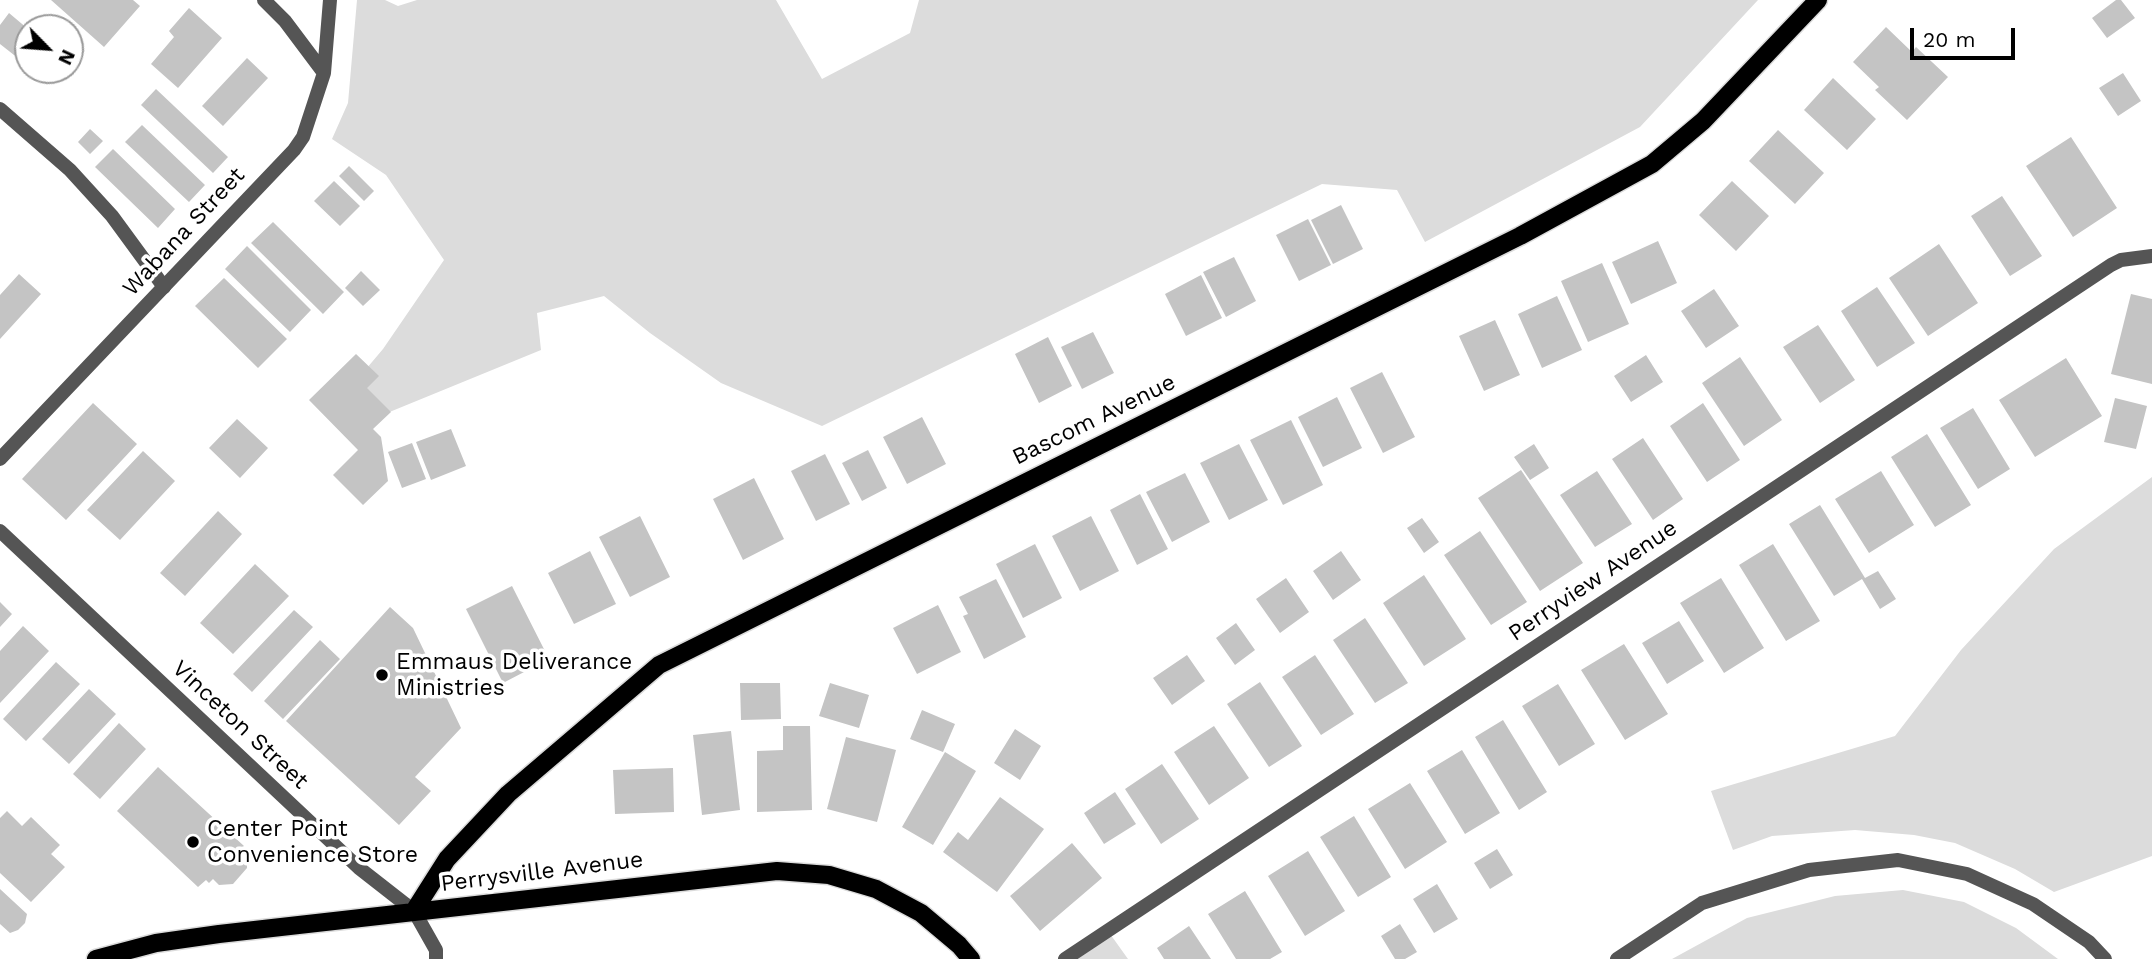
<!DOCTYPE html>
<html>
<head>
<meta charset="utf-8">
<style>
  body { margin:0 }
  #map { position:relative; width:2152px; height:959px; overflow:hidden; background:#fff; font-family:"Work Sans",sans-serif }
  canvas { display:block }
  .north { position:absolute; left:14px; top:14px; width:70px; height:70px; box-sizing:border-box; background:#fff; border:2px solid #999; border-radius:50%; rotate:115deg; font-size:19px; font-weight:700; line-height:28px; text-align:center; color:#000 }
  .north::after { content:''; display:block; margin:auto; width:24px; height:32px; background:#000; clip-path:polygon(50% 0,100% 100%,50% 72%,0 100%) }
  .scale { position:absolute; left:1910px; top:28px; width:105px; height:32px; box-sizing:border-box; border:4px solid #000; border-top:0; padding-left:9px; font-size:21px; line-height:24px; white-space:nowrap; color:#000; -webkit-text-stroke:5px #fff; paint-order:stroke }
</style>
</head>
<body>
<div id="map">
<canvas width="2152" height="959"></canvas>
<div class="north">N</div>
<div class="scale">20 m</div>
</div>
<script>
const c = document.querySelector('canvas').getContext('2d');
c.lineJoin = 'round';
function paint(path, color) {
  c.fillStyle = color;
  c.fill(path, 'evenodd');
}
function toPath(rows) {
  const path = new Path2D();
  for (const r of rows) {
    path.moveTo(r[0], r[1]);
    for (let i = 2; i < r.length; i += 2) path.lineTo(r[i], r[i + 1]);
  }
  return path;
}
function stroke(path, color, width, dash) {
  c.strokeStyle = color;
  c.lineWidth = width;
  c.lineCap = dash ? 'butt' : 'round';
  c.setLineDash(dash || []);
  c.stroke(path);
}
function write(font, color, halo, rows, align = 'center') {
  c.font = font + ' "Work Sans",sans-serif';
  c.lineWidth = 7;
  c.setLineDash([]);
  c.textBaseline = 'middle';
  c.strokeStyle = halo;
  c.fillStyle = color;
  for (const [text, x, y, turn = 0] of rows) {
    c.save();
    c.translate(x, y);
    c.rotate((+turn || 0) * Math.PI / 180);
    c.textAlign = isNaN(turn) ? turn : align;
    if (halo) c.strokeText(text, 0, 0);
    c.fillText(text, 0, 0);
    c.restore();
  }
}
paint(toPath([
  [357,0,385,0,398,6,417,0,776,0,822,79,910,33,919,0,1758,0,1640,127,1425,242,1397,190,1322,184,822,426,721,383,650,333,604,296,537,313,541,350,370,420,350,388,383,349,444,260,386,175,332,139,348,103],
  [2152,477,2152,856,2054,892,2015,869,1955,843,1914,835,1855,830,1772,836,1733,850,1711,791,1895,736,1961,650,2054,549],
  [1903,890,1964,902,2016,928,2058,959,1672,959,1747,918,1835,896],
  [1108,931,1128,959,1065,959]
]), '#dcdcdc');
paint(toPath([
  [51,0,133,0,140,6,104,47],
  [2116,0,2121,0,2135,18,2107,38,2092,18],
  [189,8,222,38,178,88,151,64,174,37,169,31],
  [9,13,28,29,28,66,0,44,0,25],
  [1886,27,1912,52,1916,47,1948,77,1907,120,1875,90,1879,87,1853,62],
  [247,58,268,78,223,126,202,106],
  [2123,73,2141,101,2118,116,2099,88],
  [1833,78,1876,119,1847,150,1804,110],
  [156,89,228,157,213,173,141,105],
  [142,125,205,185,189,202,125,142],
  [90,129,103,141,90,154,78,142],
  [1778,130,1824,173,1795,204,1749,161],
  [2071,137,2117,208,2073,237,2026,166],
  [113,149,175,209,158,228,95,167],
  [349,166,374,191,364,201,339,176],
  [334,181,360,206,340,226,314,201],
  [1732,181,1769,216,1736,251,1699,215],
  [2002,196,2042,256,2010,276,1971,216],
  [1341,205,1363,249,1333,264,1311,220],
  [1308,219,1331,265,1299,281,1276,235],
  [273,222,344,292,323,314,251,243],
  [1658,241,1677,283,1631,304,1612,262],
  [1939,244,1978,303,1928,336,1889,278],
  [247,246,311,310,290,332,225,269],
  [1234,257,1256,301,1226,317,1203,272],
  [1602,263,1629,324,1588,342,1561,281],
  [361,271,380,290,363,306,345,288],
  [19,274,41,294,0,339,0,295],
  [1201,275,1222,318,1186,336,1165,294],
  [224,278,287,339,258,368,195,306],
  [1877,287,1915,343,1877,367,1841,311],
  [1714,289,1739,326,1706,348,1681,311],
  [2131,294,2152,299,2152,384,2111,374],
  [1557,296,1582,350,1542,368,1518,314],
  [1495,320,1520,375,1484,391,1459,336],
  [1818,325,1855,380,1820,403,1783,347],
  [1093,332,1114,373,1082,389,1061,347],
  [1048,337,1072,386,1039,403,1015,354],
  [356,354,379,376,367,388,391,412,373,429,381,437,388,481,363,505,333,475,358,450,309,400],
  [1646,355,1663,382,1631,402,1614,376],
  [1740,357,1782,420,1744,446,1702,383],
  [2066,358,2102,416,2035,457,1999,400],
  [1382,372,1415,437,1383,453,1350,388],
  [1337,397,1362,448,1323,467,1298,417],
  [2115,398,2147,406,2136,449,2104,442],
  [93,403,137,444,66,520,22,479],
  [1703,403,1740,460,1707,482,1670,426],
  [1973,408,2010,469,1978,489,1940,428],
  [922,417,946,464,907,484,883,437],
  [237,419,268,448,240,478,209,448],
  [1291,420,1323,485,1283,505,1250,440],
  [451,429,466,466,431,480,416,442],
  [1927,434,1971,505,1935,527,1891,457],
  [1643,438,1683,499,1653,520,1612,459],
  [412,443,426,479,402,488,388,452],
  [1239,444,1268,500,1229,520,1200,463],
  [1534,444,1549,468,1530,480,1514,457],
  [868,450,887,488,862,501,842,463],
  [143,451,175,481,120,540,87,510],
  [825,454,850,504,816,521,791,471],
  [1521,470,1583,563,1540,591,1478,498],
  [1597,471,1632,524,1595,547,1560,495],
  [1881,471,1914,525,1869,553,1835,499],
  [1185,473,1210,522,1172,542,1146,492],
  [754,478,784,539,743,560,713,499],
  [1140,494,1168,549,1137,565,1110,510],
  [1820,505,1865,578,1878,571,1896,599,1880,609,1862,579,1834,596,1789,524],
  [218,511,242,534,185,596,160,573],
  [640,516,670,577,630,597,599,537],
  [1091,516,1119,571,1080,591,1052,536],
  [1422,518,1439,542,1424,553,1407,528],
  [1480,531,1527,602,1491,625,1444,555],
  [1035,544,1062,598,1023,618,996,564],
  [1773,544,1820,621,1786,641,1739,565],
  [590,551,616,604,574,624,548,573],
  [1341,551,1361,580,1333,600,1313,571],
  [255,564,289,596,233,654,200,623],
  [1424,575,1466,639,1424,666,1383,603],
  [1286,578,1309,612,1280,633,1256,599],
  [1721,578,1764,648,1724,673,1680,603],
  [996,579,1026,637,984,659,963,616,968,614,959,597],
  [512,586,549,659,503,683,466,609],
  [0,602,12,614,0,627],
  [938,605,961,652,917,674,893,628],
  [390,607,413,628,461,728,415,777,431,791,399,825,286,721],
  [294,610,313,627,252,692,233,674],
  [1365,618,1408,683,1375,703,1333,640],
  [1679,621,1704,661,1667,684,1642,643],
  [1236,623,1255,650,1235,665,1216,638],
  [23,626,49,651,0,703,0,651],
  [320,640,340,659,283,719,264,701],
  [1624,644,1668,714,1625,740,1581,670],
  [1187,655,1205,681,1172,705,1153,678],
  [1315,655,1354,714,1321,735,1282,677],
  [56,662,80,684,26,741,3,719],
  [1260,682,1302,746,1269,767,1227,704],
  [740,683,780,683,781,719,741,720],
  [830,683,869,695,859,728,819,716],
  [1558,684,1595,744,1559,766,1522,706],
  [89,689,116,714,69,764,42,739],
  [922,710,955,724,943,752,910,739],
  [1503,720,1547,792,1519,810,1475,737],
  [119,723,146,749,100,799,73,774],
  [783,726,810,726,812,810,757,812,757,751,783,750],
  [1214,726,1249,778,1209,805,1174,752],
  [1015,729,1041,746,1020,780,994,763],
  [731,731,740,810,702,815,693,735],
  [846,737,896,750,877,822,827,809],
  [1462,750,1500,813,1465,834,1427,771],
  [945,752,976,771,933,845,902,827],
  [1162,764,1199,819,1161,844,1125,789],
  [158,767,244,846,241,849,247,855,247,868,233,884,219,885,213,879,209,883,206,880,198,887,117,811],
  [673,768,674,812,615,814,613,770],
  [1410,783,1447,842,1405,869,1368,809],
  [1115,792,1136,824,1104,844,1084,813],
  [1000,797,1044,829,997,892,943,852,958,832,968,840],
  [7,811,22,826,31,817,60,845,51,854,65,867,31,902,0,873,0,818],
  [1354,816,1391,877,1358,897,1320,837],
  [1072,843,1102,878,1040,931,1010,896],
  [1497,849,1513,875,1490,889,1474,863],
  [1308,851,1345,911,1305,936,1268,876],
  [1437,884,1458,919,1434,933,1413,899],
  [0,889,27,914,25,923,18,930,10,933,0,924],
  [1245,891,1282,952,1270,959,1236,959,1208,914],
  [1400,924,1417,952,1405,959,1395,959,1381,936],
  [1189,926,1211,959,1164,959,1157,948]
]), '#c4c4c4');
const primary = toPath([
  [414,911,447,859,508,794,659,665,1520,236,1652,164,1703,121,1818,0],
  [96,959,156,943,219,934,777,871,829,875,876,889,921,913,959,945,971,959]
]);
stroke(primary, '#dbdbdb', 21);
stroke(toPath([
  [0,109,70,170,112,216,164,287]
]), '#555', 14);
stroke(toPath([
  [264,0,285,21,324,73],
  [0,459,294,150,303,137,324,73,330,0],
  [0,531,359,868,414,911,436,950,436,959],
  [1065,959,2111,265,2121,260,2152,256],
  [1617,959,1702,903,1809,870,1898,860,1967,874,2033,904,2089,942,2105,959]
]), '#555', 14);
stroke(primary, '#000', 18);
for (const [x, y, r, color] of [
  [382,675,7,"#000"],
  [193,842,7,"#000"]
]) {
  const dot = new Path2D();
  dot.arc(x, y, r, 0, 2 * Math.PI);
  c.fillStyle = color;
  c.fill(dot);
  stroke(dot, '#fff', 2.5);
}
write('23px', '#000', '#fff', [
  ["Wabana Street",184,232,-47],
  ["Bascom Avenue",1094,420,-26],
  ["Perryview Avenue",1593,581,-34],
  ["Vinceton Street",240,725,43],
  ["Perrysville Avenue",542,872,-7]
]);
write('23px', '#000', '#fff', [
  ["Emmaus Deliverance",396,662],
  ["Ministries",396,688],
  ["Center Point",207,829],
  ["Convenience Store",207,855]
], 'left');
</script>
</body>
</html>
